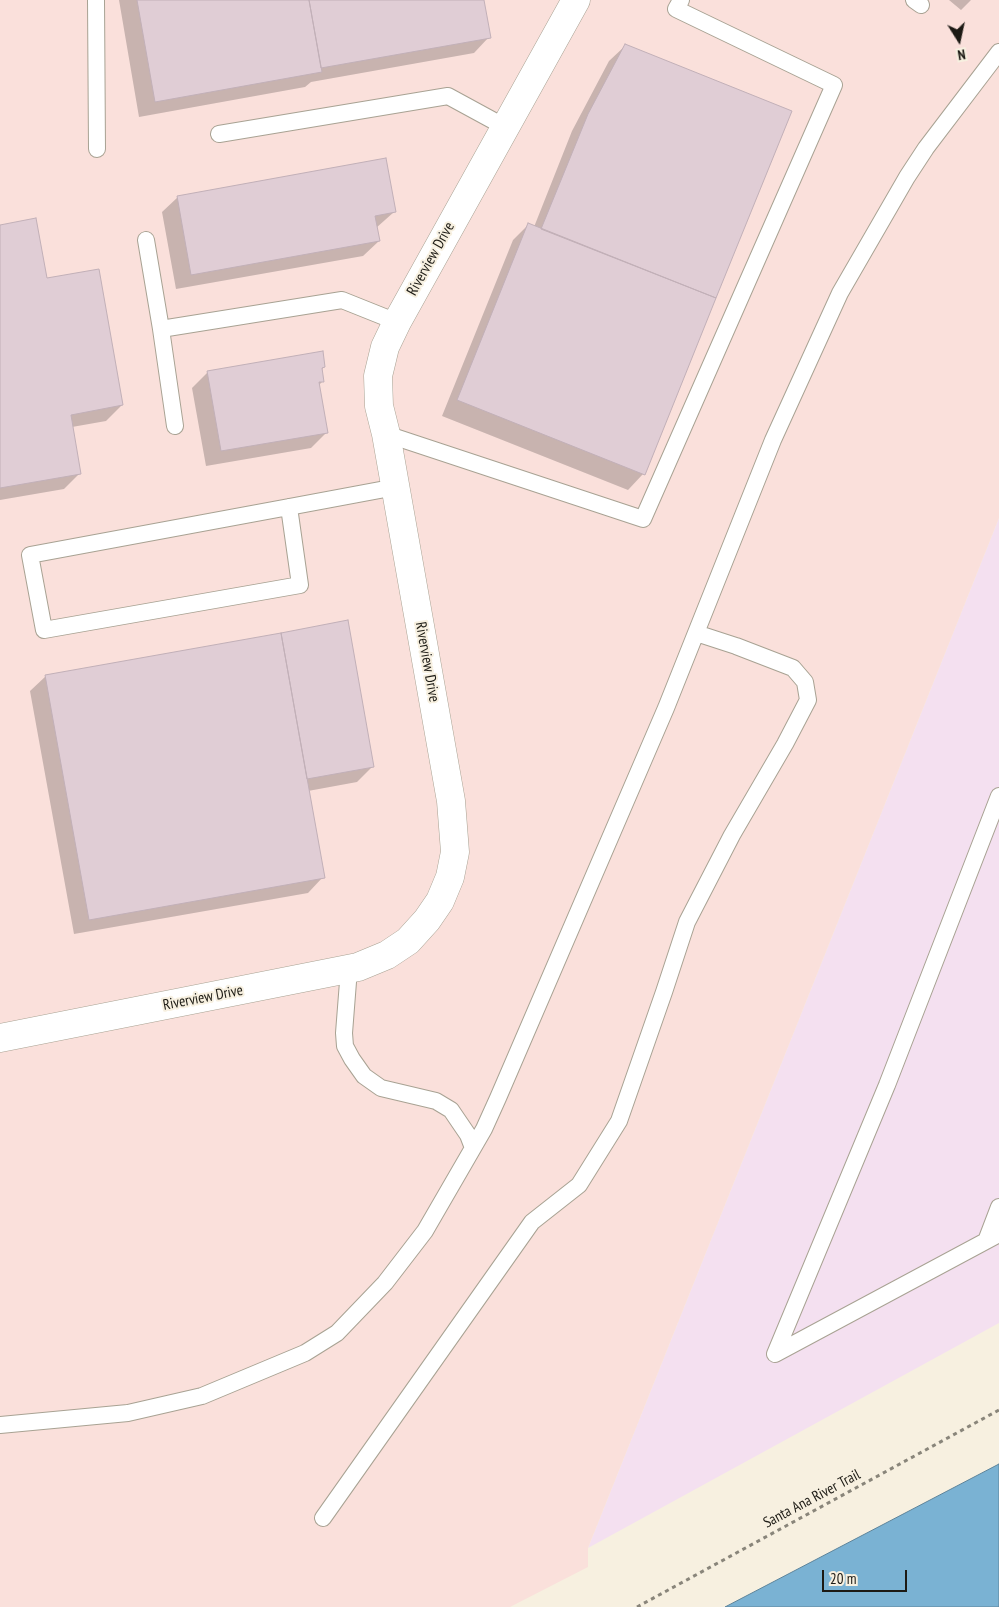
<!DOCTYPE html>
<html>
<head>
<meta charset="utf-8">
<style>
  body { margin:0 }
  #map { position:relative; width:999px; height:1607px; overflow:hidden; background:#f7f0e0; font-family:"PT Sans Narrow",sans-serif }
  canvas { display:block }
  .north { position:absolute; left:934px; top:15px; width:50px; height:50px; -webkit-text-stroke:4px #f7f0e0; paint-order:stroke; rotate:170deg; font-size:14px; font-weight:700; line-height:20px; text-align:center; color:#1c1a14 }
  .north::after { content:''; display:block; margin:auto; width:18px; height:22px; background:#1c1a14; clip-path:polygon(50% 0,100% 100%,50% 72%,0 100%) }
  .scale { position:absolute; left:822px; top:1570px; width:85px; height:22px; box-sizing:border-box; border:2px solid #1c1a14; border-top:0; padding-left:6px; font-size:15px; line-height:18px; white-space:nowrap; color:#1c1a14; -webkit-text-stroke:4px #f7f0e0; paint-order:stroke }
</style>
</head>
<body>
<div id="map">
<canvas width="999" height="1607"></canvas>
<div class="north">N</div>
<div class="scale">20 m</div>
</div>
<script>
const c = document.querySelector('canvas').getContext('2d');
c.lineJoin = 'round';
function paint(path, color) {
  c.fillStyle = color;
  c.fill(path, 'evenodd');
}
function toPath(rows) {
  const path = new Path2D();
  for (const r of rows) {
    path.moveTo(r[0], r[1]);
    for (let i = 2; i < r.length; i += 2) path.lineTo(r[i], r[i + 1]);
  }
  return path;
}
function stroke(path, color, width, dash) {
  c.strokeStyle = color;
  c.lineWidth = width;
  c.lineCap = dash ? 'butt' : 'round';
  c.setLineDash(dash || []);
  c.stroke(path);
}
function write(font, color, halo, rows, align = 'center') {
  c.font = font + ' "PT Sans Narrow",sans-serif';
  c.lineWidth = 4;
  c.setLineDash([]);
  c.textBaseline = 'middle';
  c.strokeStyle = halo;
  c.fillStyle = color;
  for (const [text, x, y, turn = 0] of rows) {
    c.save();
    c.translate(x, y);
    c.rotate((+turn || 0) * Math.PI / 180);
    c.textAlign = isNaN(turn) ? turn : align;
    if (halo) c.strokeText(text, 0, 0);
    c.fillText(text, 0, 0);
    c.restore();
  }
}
paint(toPath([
  [999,518,999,1323,588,1548]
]), '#f4e0f0');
paint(toPath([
  [0,0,999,0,999,518,588,1548,588,1567,510,1607,0,1607]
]), '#fae0db');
const water = toPath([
  [999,1464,999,1607,725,1607,999,1464]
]);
paint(water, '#7ab2d3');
stroke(water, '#5e849a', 1);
paint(toPath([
  [119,0,483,0,489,37,474,53,311,82,305,87,139,117],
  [949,0,971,0,961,10],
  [625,46,790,111,643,474,628,490,442,416,513,240,528,225,534,227,572,131,609,61],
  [178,197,394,212,376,228,379,241,363,256,176,289,162,212],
  [0,226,46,280,122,405,106,421,72,427,80,473,64,489,0,500],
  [324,367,321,370,323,381,319,385,327,432,311,448,206,466,192,388,208,372],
  [46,676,373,766,357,782,308,791,323,877,308,893,74,934,30,691]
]), '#0003');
const building = toPath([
  [137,0,309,0,322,72,155,102,137,0],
  [309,0,484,0,491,38,321,68,309,0],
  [625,44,792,111,716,298,541,229,588,114,625,44],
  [386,158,396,212,375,216,380,241,191,275,177,196,386,158],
  [36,218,47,278,99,269,123,405,71,415,81,474,0,488,0,225,36,218],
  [528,223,716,298,645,475,457,400,528,223],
  [323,351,325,367,322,368,324,382,319,382,328,433,221,451,207,371,323,351],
  [348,620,374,767,307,779,281,633,348,620],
  [281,633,325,878,89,920,45,675,281,633]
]);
paint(building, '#e0cdd5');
stroke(building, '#c2b0b8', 1);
const lane = toPath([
  [96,0,97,149],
  [914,0,921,5],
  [219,134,448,96,505,127],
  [146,240,161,329],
  [175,426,161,329,342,300,397,322],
  [386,434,643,519,834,85,676,9,681,0],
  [289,507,300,585,44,630,30,555,289,507,396,487],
  [999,796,887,1085,775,1354,999,1234],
  [349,969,344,1033,345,1046,352,1059,364,1076,381,1088,436,1101,451,1110,468,1135,473,1148],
  [986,1241,999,1207],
  [0,1425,128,1413,202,1396,305,1353,337,1333,385,1283,425,1231,484,1129,498,1098,666,708,773,440,840,293,907,177,926,148,999,52],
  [323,1518,532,1222,579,1185,619,1121,664,992,687,922,732,835,785,744,808,700,805,682,793,668,736,646,696,633]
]);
const street = toPath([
  [0,1038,358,967,387,955,408,941,427,920,440,901,450,877,455,852,451,801,386,434,379,406,378,376,385,347,397,322,576,0]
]);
stroke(lane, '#a8a293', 18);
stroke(street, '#a8a293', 29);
stroke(toPath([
  [637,1607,999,1410]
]), '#89857a', 3, [4, 4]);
stroke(lane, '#fff', 16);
stroke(street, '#fff', 28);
write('15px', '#1c1a14', '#f7f0e0', [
  ["Riverview Drive",431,259,-61],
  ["Riverview Drive",427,662,80],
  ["Riverview Drive",203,998,-11],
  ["Santa Ana River Trail",812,1499,-28]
]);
</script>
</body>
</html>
